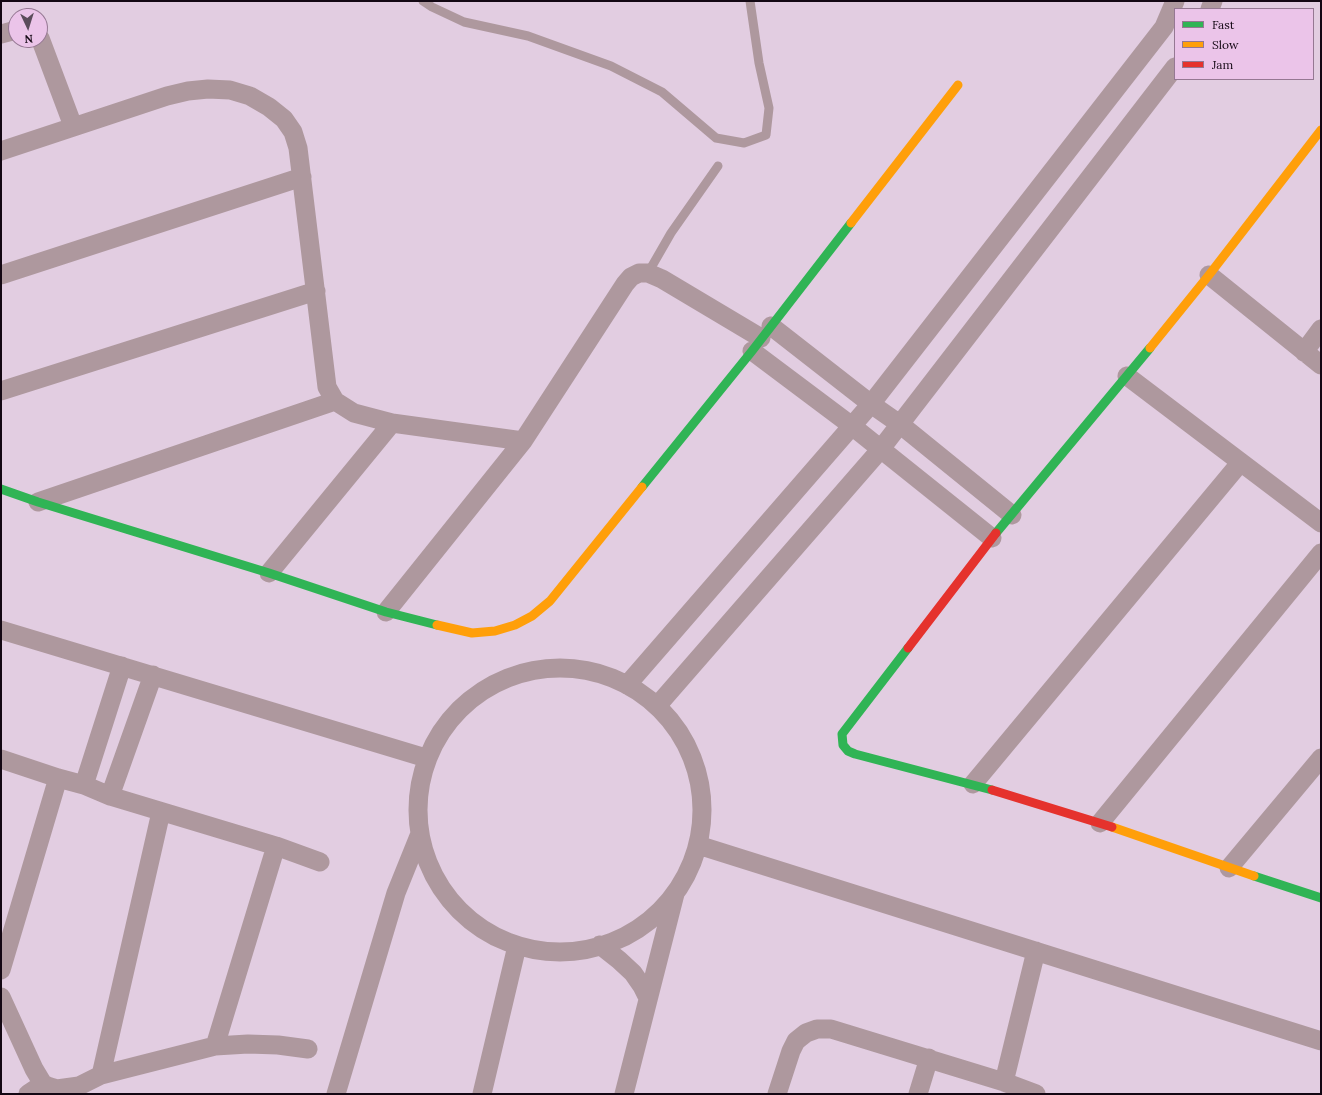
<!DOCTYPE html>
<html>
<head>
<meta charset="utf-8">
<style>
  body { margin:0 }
  #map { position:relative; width:1322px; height:1095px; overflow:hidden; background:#e2cde1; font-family:Lora,serif }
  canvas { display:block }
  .frame { position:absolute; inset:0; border:2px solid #130713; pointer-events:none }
  .legend { position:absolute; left:1174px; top:8px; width:140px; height:72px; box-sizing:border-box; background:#ebc4e9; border:1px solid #957893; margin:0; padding:5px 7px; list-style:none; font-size:12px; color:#130713 }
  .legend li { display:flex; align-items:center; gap:8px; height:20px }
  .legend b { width:20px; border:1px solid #957893 }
  .north { position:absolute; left:8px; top:8px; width:40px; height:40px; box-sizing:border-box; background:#ebc4e9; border:1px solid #957893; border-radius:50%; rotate:176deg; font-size:11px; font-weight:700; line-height:16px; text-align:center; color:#130713 }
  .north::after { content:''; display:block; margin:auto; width:14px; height:18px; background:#5b4c5b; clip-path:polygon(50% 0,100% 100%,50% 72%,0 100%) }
</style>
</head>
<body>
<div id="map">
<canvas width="1322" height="1095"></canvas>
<div class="frame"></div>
<ul class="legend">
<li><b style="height:5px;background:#30b455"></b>Fast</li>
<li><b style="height:5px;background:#ff9f0a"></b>Slow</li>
<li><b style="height:5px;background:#e5322d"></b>Jam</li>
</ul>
<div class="north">N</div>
</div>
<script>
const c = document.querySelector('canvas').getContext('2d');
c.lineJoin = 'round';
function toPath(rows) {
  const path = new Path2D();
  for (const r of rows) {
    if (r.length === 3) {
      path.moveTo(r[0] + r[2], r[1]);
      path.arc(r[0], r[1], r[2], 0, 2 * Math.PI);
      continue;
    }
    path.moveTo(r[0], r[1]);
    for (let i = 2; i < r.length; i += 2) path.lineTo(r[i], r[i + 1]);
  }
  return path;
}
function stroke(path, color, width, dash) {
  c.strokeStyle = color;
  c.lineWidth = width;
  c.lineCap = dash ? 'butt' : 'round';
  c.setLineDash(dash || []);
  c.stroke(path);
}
stroke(toPath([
  [423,1,432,7,464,22,528,36,611,66,662,92,716,138,744,143,766,135,769,108,759,63,750,1],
  [648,273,671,233,718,166]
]), '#ae989e', 9);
stroke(toPath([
  [1210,9,1213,1],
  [1,34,16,30],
  [40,38,73,126],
  [1,151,167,96,188,91,208,89,230,90,250,96,269,107,284,119,293,132,298,148,327,387,335,401,354,413,392,423,523,441],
  [1,275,302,177],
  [1209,275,1321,365],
  [771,326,871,404,901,425,1012,515],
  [752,351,852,426,992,538],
  [1304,352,1321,329],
  [1127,376,1321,523],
  [1,391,316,291],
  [38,502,335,401],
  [269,573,392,423],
  [386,612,523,441,625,284,631,277,639,273,648,273,662,279,761,338],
  [1,630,426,758],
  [560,810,142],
  [627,685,871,404,1164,27,1175,1],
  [657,706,880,450,1175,67],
  [1,759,58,778,84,785,110,796,276,846,215,1046],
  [973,784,1240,463],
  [84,785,122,666],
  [110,796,153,675],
  [1100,823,1321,553],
  [698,845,1321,1041],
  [276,846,320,862],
  [1229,868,1321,758],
  [600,945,619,960,633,973,642,986,648,998],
  [1,970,58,778],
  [1,997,34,1069,43,1084,50,1087,57,1089,79,1086,101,1075,215,1046,248,1044,278,1045,308,1049],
  [101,1075,161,812],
  [1004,1082,1036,951],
  [28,1094,43,1084],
  [336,1094,396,893,419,836],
  [482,1094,517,946],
  [624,1094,675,894],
  [777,1094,791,1051,796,1041,806,1033,817,1029,831,1029,1004,1082,1036,1094],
  [918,1094,929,1058]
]), '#ae989e', 19);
stroke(toPath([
  [642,487,752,351,851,223],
  [1,489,38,502,269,573,386,612,437,625],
  [996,533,1150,348],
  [908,648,842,734,843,745,848,751,855,754,992,790],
  [1254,876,1321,898]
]), '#30b455', 9);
stroke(toPath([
  [851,223,958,85],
  [1150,348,1209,275,1321,130],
  [437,625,472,633,495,631,515,625,532,616,550,601,642,487],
  [1112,827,1254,876]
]), '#ff9f0a', 9);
stroke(toPath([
  [908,648,996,533],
  [992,790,1112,827]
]), '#e5322d', 9);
</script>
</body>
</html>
